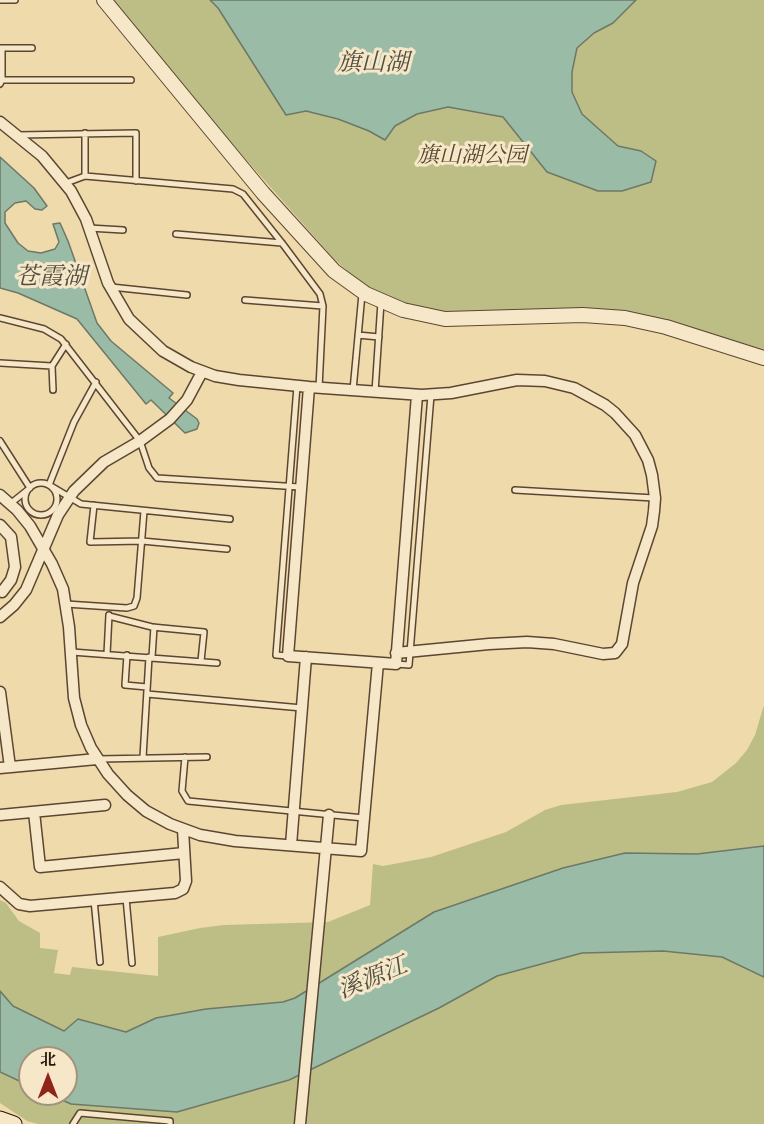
<!DOCTYPE html>
<html>
<head>
<meta charset="utf-8">
<style>
  body { margin:0 }
  #map { position:relative; width:764px; height:1124px; overflow:hidden; background:#efdaab; font-family:Alegreya,"Noto Serif SC",serif }
  canvas { display:block }
  .north { position:absolute; left:18px; top:1046px; width:60px; height:60px; box-sizing:border-box; background:#f5e7c8; border:2px solid #a4937c; border-radius:50%; rotate:0deg; font-size:16px; font-weight:700; line-height:24px; text-align:center; color:#2b140a }
  .north::after { content:''; display:block; margin:auto; width:21px; height:27px; background:#8f2418; clip-path:polygon(50% 0,100% 100%,50% 72%,0 100%) }
</style>
</head>
<body>
<div id="map">
<canvas width="764" height="1124"></canvas>
<div class="north">北</div>
</div>
<script>
const c = document.querySelector('canvas').getContext('2d');
c.lineJoin = 'round';
function paint(path, color) {
  c.fillStyle = color;
  c.fill(path, 'evenodd');
}
function toPath(rows) {
  const path = new Path2D();
  for (const r of rows) {
    if (r.length === 3) {
      path.moveTo(r[0] + r[2], r[1]);
      path.arc(r[0], r[1], r[2], 0, 2 * Math.PI);
      continue;
    }
    path.moveTo(r[0], r[1]);
    for (let i = 2; i < r.length; i += 2) path.lineTo(r[i], r[i + 1]);
  }
  return path;
}
function stroke(path, color, width, dash) {
  c.strokeStyle = color;
  c.lineWidth = width;
  c.lineCap = dash ? 'butt' : 'round';
  c.setLineDash(dash || []);
  c.stroke(path);
}
function write(font, color, halo, rows, align = 'center') {
  c.font = font + ' Alegreya,"Noto Serif SC",serif';
  c.lineWidth = 6;
  c.setLineDash([]);
  c.textBaseline = 'middle';
  c.strokeStyle = halo;
  c.fillStyle = color;
  for (const [text, x, y, turn = 0] of rows) {
    c.save();
    c.translate(x, y);
    c.rotate((+turn || 0) * Math.PI / 180);
    c.textAlign = isNaN(turn) ? turn : align;
    if (halo) c.strokeText(text, 0, 0);
    c.fillText(text, 0, 0);
    c.restore();
  }
}
paint(toPath([
  [113,0,764,0,764,349,638,313,587,311,448,313,421,309,387,299,360,282,335,260,203,111],
  [764,705,764,1124,38,1124,27,1121,0,1103,0,900,6,903,19,921,40,933,40,948,58,950,54,973,70,975,72,967,158,976,158,937,200,928,224,925,328,922,370,905,373,864,383,866,431,857,506,832,545,810,561,805,677,792,712,782,736,763,747,750,755,735],
  [30,1058,66,1058,66,1094,30,1094]
]), '#bdbe86');
const water = toPath([
  [210,0,636,0,613,23,594,33,577,48,572,72,572,92,582,114,618,146,641,151,656,161,651,182,622,191,598,191,547,172,503,117,448,107,417,114,395,126,385,140,369,131,338,119,306,111,286,115,218,8,210,0],
  [0,157,34,188,47,206,42,210,35,209,26,201,15,203,5,212,5,223,18,243,28,251,41,253,55,249,59,242,53,224,60,223,68,241,97,323,111,341,173,393,169,398,197,419,199,423,197,429,185,433,151,400,146,404,77,319,18,293,0,288,0,157],
  [764,846,764,977,722,957,663,951,582,953,497,976,439,1008,289,1080,177,1112,71,1104,49,1094,66,1094,66,1058,30,1058,30,1086,0,1072,0,991,13,1006,64,1031,78,1019,126,1032,156,1018,206,1009,283,1002,295,998,434,912,563,868,625,853,697,854,764,846]
]);
paint(water, '#9abba5');
stroke(water, '#6e7867', 1.5);
const service = toPath([
  [0,0,15,0],
  [0,48,32,48],
  [2,80,131,80],
  [0,84,2,80,2,48],
  [85,133,85,176],
  [18,135,136,133,136,181],
  [66,183,85,176,233,189,243,194,282,243,320,294,323,306,319,388],
  [89,228,123,230],
  [176,234,282,243],
  [111,287,187,295],
  [245,300,323,306],
  [0,318,44,329,61,339,140,441,149,468,157,478,300,487],
  [358,335,379,337],
  [0,363,52,366],
  [96,382,74,422,49,485,81,504,230,519],
  [53,390,52,366,66,344],
  [353,390,362,294],
  [375,392,381,302],
  [0,441,30,488,10,504],
  [41,499,16],
  [515,490,654,498],
  [94,505,90,542,142,541,227,549],
  [66,604,127,608,134,606,137,598,144,511],
  [109,616,152,627,204,632,201,661],
  [72,652,217,663],
  [107,654,109,615],
  [127,655,125,685,147,687],
  [288,656,276,655,297,386],
  [152,657,154,627],
  [396,664,409,665,431,395],
  [147,694,302,708],
  [143,757,149,657],
  [185,757,182,791,188,801,364,818],
  [99,759,207,757],
  [126,898,132,963],
  [94,900,100,962],
  [73,1124,80,1113,170,1121,170,1124]
]);
const minor = toPath([
  [0,122,42,156,71,191,86,219,108,283,129,319,163,351,191,367,215,376,239,380,309,387,422,395,451,393,517,380,545,381,574,388,605,405,615,413,635,435,648,460,652,475,655,498,654,511,652,526,633,583,622,644,615,653,603,654,554,644,527,642,489,644,396,653],
  [309,387,288,656,396,664,417,395],
  [0,495,17,510,30,526,52,564,63,589,69,627,74,698,81,725,91,748,108,774,127,795,146,811,170,824,200,835,235,841,361,851,378,663],
  [0,525,11,537,15,567,11,580,2,592],
  [0,617,14,605,26,590,58,515,74,491,104,462,140,441,170,419,187,400,202,372],
  [0,692,10,767],
  [0,768,97,759],
  [34,812,40,867,184,853],
  [0,815,105,805],
  [291,845,306,657],
  [0,887,19,904,30,906,175,893,183,889,186,881,183,830],
  [300,1124,329,815]
]);
const tertiary = toPath([
  [104,0,263,193,334,271,366,294,403,310,445,319,583,315,625,318,666,327,764,358]
]);
const secondary = toPath([
  [0,1119,14,1124]
]);
stroke(service, '#5c4632', 8);
stroke(minor, '#5c4632', 13);
stroke(tertiary, '#5c4632', 16);
stroke(secondary, '#2b140a', 17);
stroke(service, '#f5e7c8', 5);
stroke(minor, '#f5e7c8', 10);
stroke(tertiary, '#f5e7c8', 14);
stroke(secondary, '#f5e7c8', 15);
write('italic 22px', '#57472f', '#f5e7c8', [
  ["旗山湖公园",472,157]
]);
write('italic 24px', '#524e40', '#f5e7c8', [
  ["旗山湖",373,64],
  ["苍霞湖",51,278],
  ["溪源江",373,979,-22]
]);
</script>
</body>
</html>
